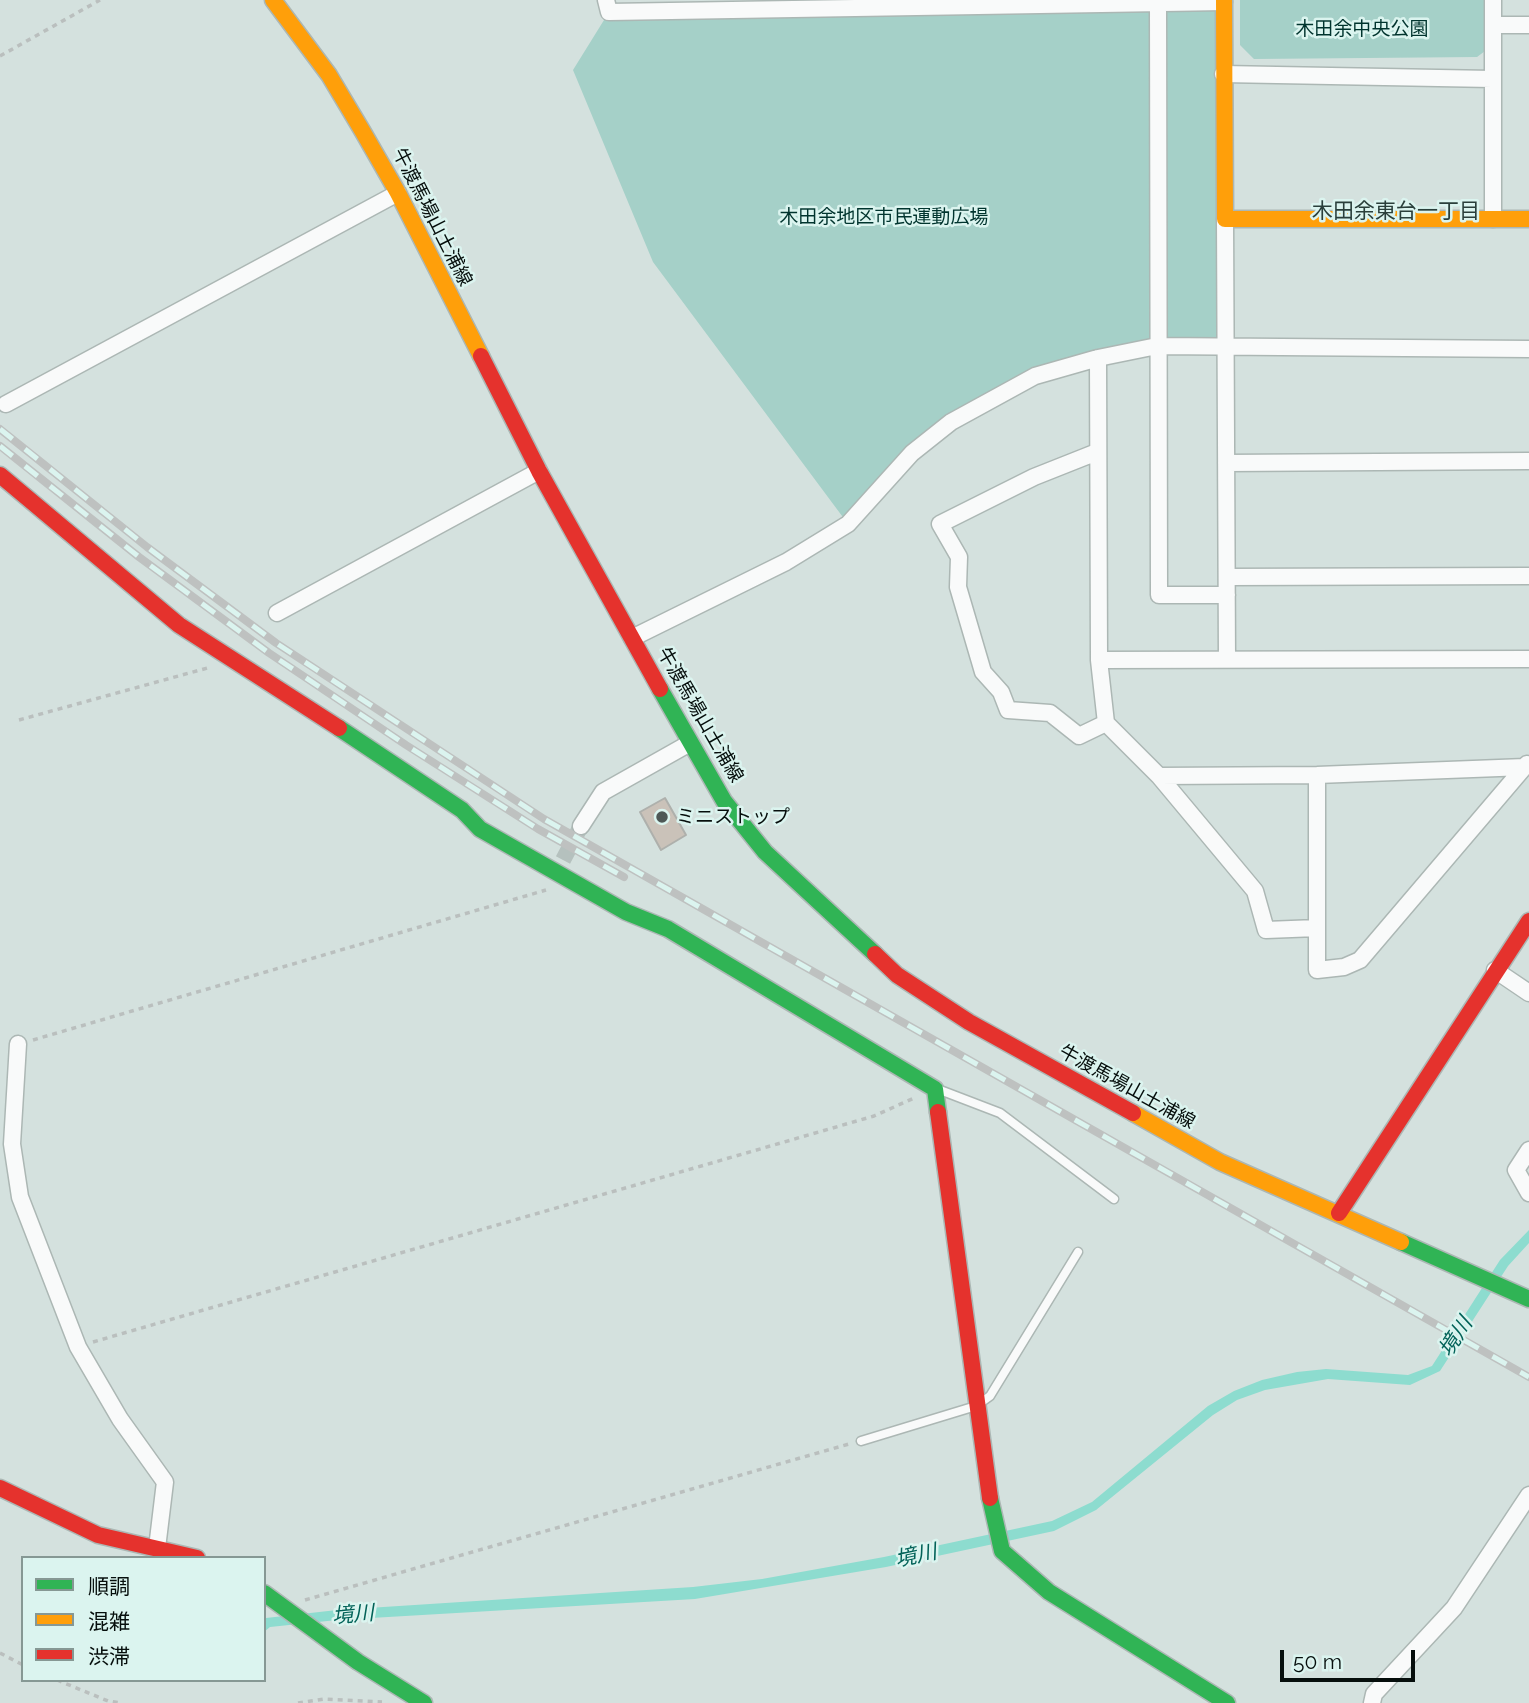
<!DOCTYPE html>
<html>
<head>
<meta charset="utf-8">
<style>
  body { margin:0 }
  #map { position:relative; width:1529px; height:1703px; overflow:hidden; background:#d4e1de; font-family:Raleway,"Noto Sans JP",sans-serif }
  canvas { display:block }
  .legend { position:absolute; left:21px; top:1556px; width:245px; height:126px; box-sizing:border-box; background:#dbf4ef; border:2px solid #869894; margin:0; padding:9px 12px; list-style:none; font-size:21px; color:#060e0c }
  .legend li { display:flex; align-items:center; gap:14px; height:35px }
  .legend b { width:35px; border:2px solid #869894 }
  .scale { position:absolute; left:1280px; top:1650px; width:135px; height:32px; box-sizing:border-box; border:4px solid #060e0c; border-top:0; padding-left:9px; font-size:21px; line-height:24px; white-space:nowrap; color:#060e0c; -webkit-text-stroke:5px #dbf4ef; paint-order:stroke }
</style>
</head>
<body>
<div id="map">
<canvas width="1529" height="1703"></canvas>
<ul class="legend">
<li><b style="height:9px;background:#30b455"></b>順調</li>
<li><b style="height:9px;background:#ff9f0a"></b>混雑</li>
<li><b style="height:9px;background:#e5322d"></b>渋滞</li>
</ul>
<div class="scale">50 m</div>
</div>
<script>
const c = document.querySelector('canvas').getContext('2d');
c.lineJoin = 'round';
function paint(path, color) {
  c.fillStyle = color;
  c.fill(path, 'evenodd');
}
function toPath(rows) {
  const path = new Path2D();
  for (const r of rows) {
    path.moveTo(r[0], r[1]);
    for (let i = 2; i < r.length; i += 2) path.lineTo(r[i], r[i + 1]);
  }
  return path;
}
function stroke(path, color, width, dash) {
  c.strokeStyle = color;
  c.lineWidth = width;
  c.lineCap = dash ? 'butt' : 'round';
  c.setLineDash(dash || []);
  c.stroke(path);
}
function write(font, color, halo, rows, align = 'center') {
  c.font = font + ' Raleway,"Noto Sans JP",sans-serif';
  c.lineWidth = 5;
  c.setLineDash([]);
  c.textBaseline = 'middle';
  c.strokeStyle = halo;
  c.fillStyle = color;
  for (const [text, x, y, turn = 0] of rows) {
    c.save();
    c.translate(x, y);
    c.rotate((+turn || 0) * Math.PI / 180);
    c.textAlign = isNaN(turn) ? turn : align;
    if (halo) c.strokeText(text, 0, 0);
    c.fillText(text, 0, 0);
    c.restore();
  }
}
paint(toPath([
  [1240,0,1484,0,1485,51,1477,57,1254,59,1240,45],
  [1224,2,1225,348,1157,346,1035,376,951,422,848,524,653,262,573,70,609,12]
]), '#a5d0c8');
paint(toPath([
  [1529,1230,1529,1243,1508,1266,1440,1371,1410,1385,1328,1379,1265,1390,1237,1400,1213,1415,1096,1510,1054,1531,886,1567,695,1599,337,1620,270,1627,264,1632,266,1618,337,1610,693,1587,762,1579,884,1557,1052,1521,1092,1502,1208,1406,1234,1391,1262,1380,1297,1372,1326,1369,1408,1375,1432,1366,1500,1260]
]), '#8ddccf');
const building = toPath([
  [665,798,686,835,661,850,640,812,665,798]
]);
paint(building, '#cac2b9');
stroke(building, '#aeb0ac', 2);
stroke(toPath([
  [563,860,581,826]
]), '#b5c1be', 16, [16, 8]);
const lane = toPath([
  [940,1090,1000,1113,1114,1199],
  [861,1441,976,1406,990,1396,1078,1252]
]);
const street = toPath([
  [606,0,609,12,1224,2],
  [1493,0,1493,219],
  [1158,2,1159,595,1227,595],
  [1493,25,1529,25],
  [1223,74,1492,79],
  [1225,219,1227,659],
  [1098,358,1099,660,1106,723,1159,776,1317,775,1525,767],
  [6,404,398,193],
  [1097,452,1034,477,940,524,959,557,958,587,983,672,1001,692,1008,710,1050,713,1079,736,1106,723],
  [1226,463,1529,461],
  [1227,577,1529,576],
  [277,613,539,471],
  [632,638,786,562,848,524,912,453,951,422,1035,376,1098,358,1157,346,1529,349],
  [1099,660,1529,659],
  [1317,775,1317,970,1344,967,1360,960,1527,764],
  [1159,776,1255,891,1266,930,1317,928],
  [581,826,603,792,690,743],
  [1495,970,1529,993],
  [18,1044,12,1144,20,1197,78,1347,120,1419,165,1482,157,1548],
  [1529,1150,1516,1170,1529,1193],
  [1372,1703,1374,1694,1454,1608,1529,1495]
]);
const fast = toPath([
  [660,689,724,801,765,852,875,954],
  [339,728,462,810,480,829,626,912,668,929,935,1089,938,1112],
  [1401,1242,1529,1299],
  [990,1498,1002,1551,1049,1592,1227,1703],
  [264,1593,358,1662,424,1703]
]);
const slow = toPath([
  [273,0,329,75,363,132,398,193,481,356],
  [1224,0,1225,219,1529,219],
  [1133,1113,1220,1162,1401,1242]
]);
const jam = toPath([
  [481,356,539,471,660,689],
  [0,475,179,625,339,728],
  [875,954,897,975,969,1022,1133,1113],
  [938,1112,990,1498],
  [1339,1213,1529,921],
  [0,1488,98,1535,197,1558]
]);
stroke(lane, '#acb7b4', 11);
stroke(street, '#acb7b4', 19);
stroke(fast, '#acb7b4', 19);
stroke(slow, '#acb7b4', 19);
stroke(jam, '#acb7b4', 19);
stroke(toPath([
  [0,56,100,0],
  [19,720,211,667],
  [33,1040,546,890],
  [93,1342,874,1116,914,1098],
  [305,1600,849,1444],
  [0,1653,23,1665],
  [57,1680,108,1701,121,1703],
  [298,1703,324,1699,382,1702]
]), '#babfbe', 3.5, [5, 5]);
stroke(lane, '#f9fafa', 8);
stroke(street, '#f9fafa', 16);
stroke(fast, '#30b455', 16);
stroke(slow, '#ff9f0a', 16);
stroke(jam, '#e5322d', 16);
const rail = toPath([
  [0,429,147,547,276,643,544,819,1529,1377],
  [0,446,139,557,269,653,406,745,538,829,624,877]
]);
stroke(rail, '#bec1c0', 8);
stroke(rail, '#dbf4ef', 5, [16]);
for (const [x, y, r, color] of [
  [662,817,7,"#4e5856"]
]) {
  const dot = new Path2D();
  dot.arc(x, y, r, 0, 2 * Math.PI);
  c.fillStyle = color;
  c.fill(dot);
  stroke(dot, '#dbf4ef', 2.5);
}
write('19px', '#00342e', '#dbf4ef', [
  ["木田余中央公園",1362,29],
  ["木田余地区市民運動広場",884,217]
]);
write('19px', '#060e0c', '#dbf4ef', [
  ["牛渡馬場山土浦線",432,217,63],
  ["牛渡馬場山土浦線",700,715,60],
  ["牛渡馬場山土浦線",1127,1087,29]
]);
write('19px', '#060e0c', '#dbf4ef', [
  ["ミニストップ",676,817]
], 'left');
write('21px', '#2a3f3b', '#dbf4ef', [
  ["木田余東台一丁目",1396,212]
]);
write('italic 21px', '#026258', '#dbf4ef', [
  ["境川",1456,1337,-57],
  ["境川",916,1556,-12],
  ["境川",353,1615,-5]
]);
</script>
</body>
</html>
